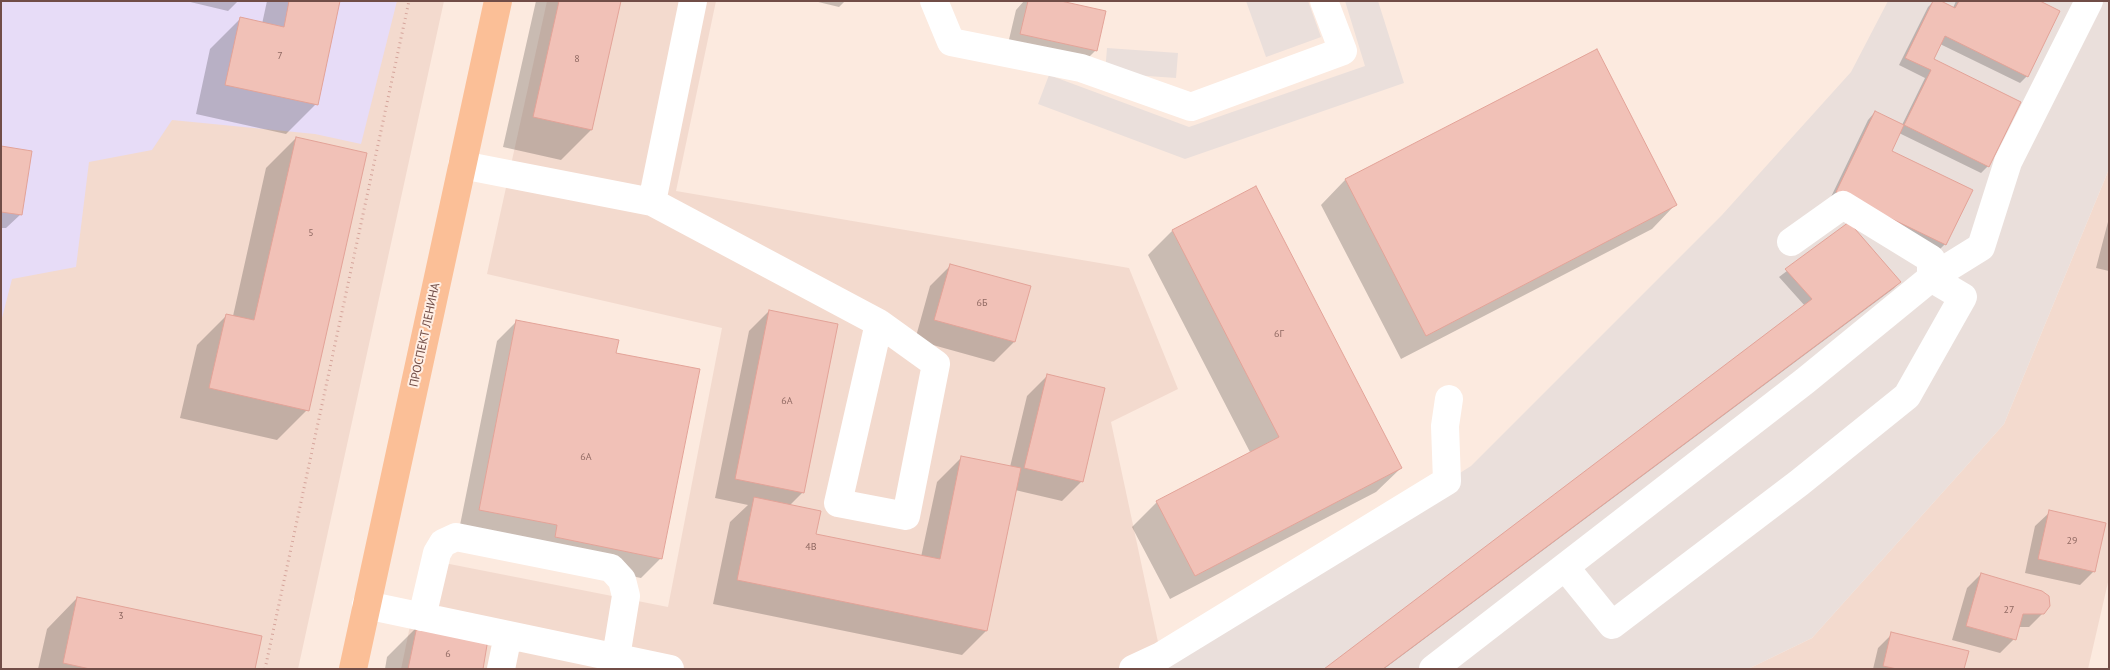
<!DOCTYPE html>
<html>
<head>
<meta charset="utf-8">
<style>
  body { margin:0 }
  #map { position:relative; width:2110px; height:670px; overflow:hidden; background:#fceadf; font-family:"PT Sans",sans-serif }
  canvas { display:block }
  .frame { position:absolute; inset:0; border:2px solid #714d47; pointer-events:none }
</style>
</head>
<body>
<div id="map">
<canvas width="2110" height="670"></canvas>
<div class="frame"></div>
</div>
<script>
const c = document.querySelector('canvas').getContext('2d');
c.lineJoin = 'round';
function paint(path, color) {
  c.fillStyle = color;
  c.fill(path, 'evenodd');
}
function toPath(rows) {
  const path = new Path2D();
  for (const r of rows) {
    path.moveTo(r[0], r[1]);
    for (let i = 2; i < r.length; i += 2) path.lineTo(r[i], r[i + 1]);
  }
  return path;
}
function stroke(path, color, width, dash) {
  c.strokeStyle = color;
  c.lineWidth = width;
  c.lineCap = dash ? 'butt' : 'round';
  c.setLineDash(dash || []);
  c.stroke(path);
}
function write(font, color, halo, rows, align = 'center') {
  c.font = font + ' "PT Sans",sans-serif';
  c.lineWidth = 4;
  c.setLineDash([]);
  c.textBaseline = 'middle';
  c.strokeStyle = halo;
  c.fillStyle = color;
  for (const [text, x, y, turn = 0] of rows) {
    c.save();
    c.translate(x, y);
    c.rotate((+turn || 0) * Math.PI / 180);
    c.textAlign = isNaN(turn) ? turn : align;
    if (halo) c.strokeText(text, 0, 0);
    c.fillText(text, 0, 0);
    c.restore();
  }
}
paint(toPath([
  [1,1,444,1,298,669,1,669],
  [547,1,716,1,676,191,1129,268,1178,389,1111,422,1161,656,1149,669,401,669,424,559,668,607,722,328,487,274],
  [2109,169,2109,578,2088,669,1748,669,1812,638,2004,424]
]), '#f3dace');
paint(toPath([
  [1246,1,1308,1,1321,37,1266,57],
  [1345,1,1378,1,1404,83,1185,159,1038,104,1049,75,1189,127,1365,66],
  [1888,1,2109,1,2109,169,2004,424,1812,638,1748,669,1149,669,1471,466,1722,215,1851,72],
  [1107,48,1178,53,1176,78,1105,73]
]), '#eadfdb');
paint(toPath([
  [1,1,397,1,361,144,315,134,172,120,152,150,89,162,76,267,12,279,1,322]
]), '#e7dcf7');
paint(toPath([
  [186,1,238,1,228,11],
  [267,1,339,1,316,104,286,134,196,114,210,49,240,19,262,24],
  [536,1,620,1,591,130,561,160,503,147],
  [814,1,845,1,839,7],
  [1024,1,1055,1,1096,50,1082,64,1007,48,1016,10],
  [1934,1,1953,8,1956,1,2037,1,2027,76,2020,83,1940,44,1932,60,1988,166,1981,173,1899,133,1890,151,1945,244,1938,251,1830,199,1868,120,1875,112,1902,125,1925,78,1899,65,1928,7],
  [1596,50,1676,204,1652,229,1401,359,1321,205,1345,180],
  [296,138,307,410,277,440,180,418,197,345,227,315,233,316,266,168],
  [1,147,21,214,6,228,1,228],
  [1256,188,1401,468,1376,492,1170,599,1132,527,1157,502,1251,454,1148,255,1172,231],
  [2109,218,2109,271,2096,268],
  [1849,224,1900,282,1893,289,1384,669,1326,669,1805,306,1779,277],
  [950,266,1014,342,994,362,915,340,930,286],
  [769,311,803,492,790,505,815,535,921,557,937,482,962,457,1010,467,1027,396,1047,376,1082,481,1062,501,1015,490,986,631,962,655,713,604,730,522,748,505,715,498,749,331],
  [517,321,614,354,661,558,641,578,536,557,459,530,497,341],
  [2050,512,2094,571,2080,585,2025,573,2035,526],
  [1981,574,2043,613,2029,627,2018,627,2014,639,2000,653,1952,640,1967,588],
  [77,598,253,669,38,669,47,629],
  [417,627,481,669,385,669,387,657],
  [1892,634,1963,669,1873,669,1878,648]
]), '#0003');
const building = toPath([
  [289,1,340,1,318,105,225,85,240,17,284,27,289,1],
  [559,1,621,1,592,130,533,117,559,1],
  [1028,1,1061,1,1106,11,1097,51,1020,34,1028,1],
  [1933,1,1941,1,1955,8,1959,1,2040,1,2060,11,2028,77,1945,36,1934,59,2021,102,1989,167,1904,125,1931,70,1905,58,1933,1],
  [1597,49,1677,205,1426,336,1345,179,1597,49],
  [1875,111,1904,125,1892,151,1973,190,1946,245,1836,192,1875,111],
  [296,137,367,153,309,411,209,388,226,314,254,320,296,137],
  [1,146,32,151,22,215,1,212,1,146],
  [1256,186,1402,468,1195,576,1156,501,1279,437,1172,230,1256,186],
  [1849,222,1901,282,1383,669,1324,669,1812,299,1785,269,1849,222],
  [950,264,1031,286,1015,342,934,320,950,264],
  [769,310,838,324,804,493,735,479,769,310],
  [516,320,619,340,616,353,700,369,662,559,555,537,557,525,479,510,516,320],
  [1047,374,1105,388,1083,482,1024,468,1047,374],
  [961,456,1021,468,987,631,737,580,754,497,821,511,816,534,940,559,961,456],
  [2049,510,2106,523,2095,572,2038,559,2049,510],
  [1981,573,2042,591,2049,596,2050,606,2044,614,2023,614,2016,640,1966,626,1981,573],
  [77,597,262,636,255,669,90,669,63,663,77,597],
  [417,626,488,639,483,669,408,669,417,626],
  [1891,632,1969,651,1964,669,1897,669,1883,666,1891,632]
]);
paint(building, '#f1c1b7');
stroke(building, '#e3a398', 1);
stroke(toPath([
  [265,669,409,1]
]), '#d5a49b', 3, [1, 4]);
stroke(toPath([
  [934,1,951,42,1081,68,1191,107,1343,51,1324,1],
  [462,165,652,202,879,323,838,503,906,516,936,364,879,323],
  [652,202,693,1],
  [1565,567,1612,625,1799,483,1907,396,1963,297,1931,278,1981,247,2008,162,2089,1],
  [366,605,670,669],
  [422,617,437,553,443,543,456,537,611,568,622,580,626,596,616,657],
  [501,669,508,635],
  [1133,669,1161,656,1447,481,1445,426,1449,399],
  [1433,669,1805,381,1931,278,1931,259,1843,205,1791,242]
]), '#fff', 28);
stroke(toPath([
  [353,669,498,1]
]), '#fbbf97', 28);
write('10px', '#916a63', null, [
  ["7",280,56],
  ["8",577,59],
  ["5",311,233],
  ["6Б",982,303],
  ["6Г",1279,334],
  ["6А",787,401],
  ["6А",586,457],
  ["29",2072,541],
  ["4В",811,547],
  ["27",2009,610],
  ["3",121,616],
  ["6",448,654]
]);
write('12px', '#714d47', '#ffefe5', [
  ["ПРОСПЕКТ ЛЕНИНА",425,335,-78]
]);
</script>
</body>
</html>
